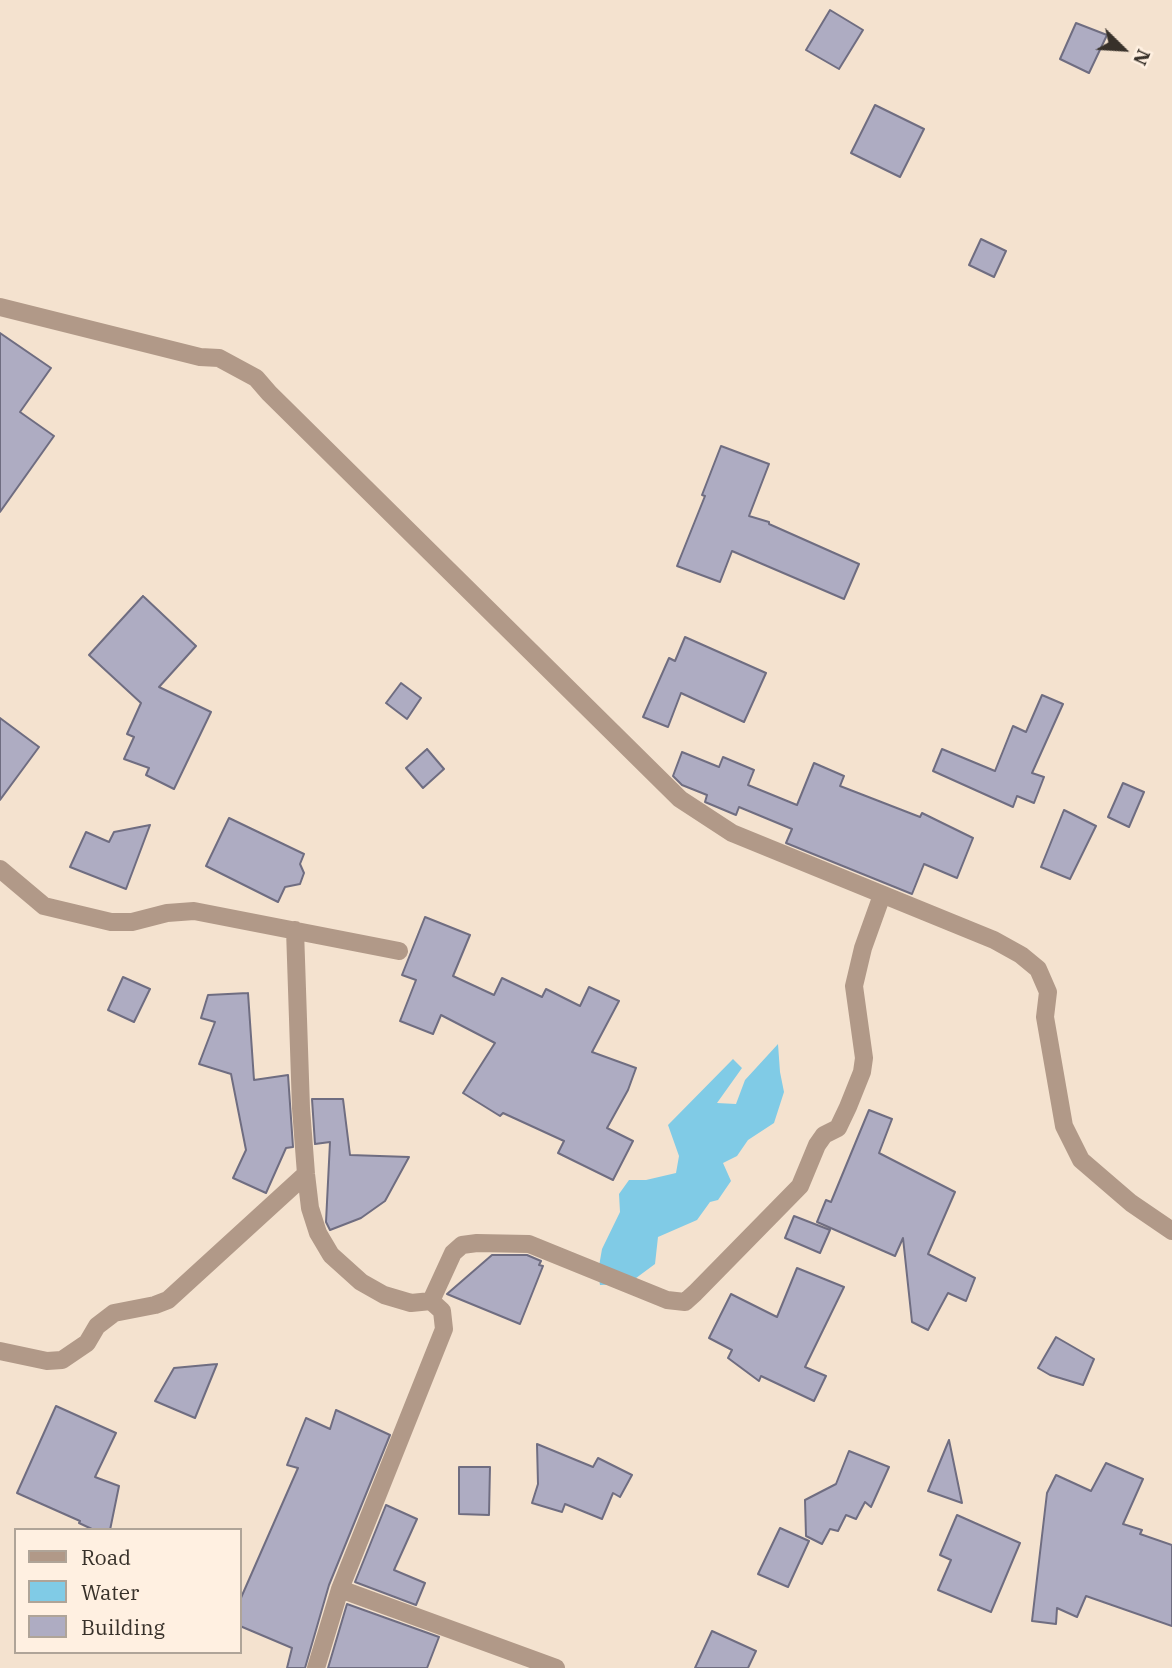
<!DOCTYPE html>
<html>
<head>
<meta charset="utf-8">
<style>
  body { margin:0 }
  #map { position:relative; width:1172px; height:1668px; overflow:hidden; background:#f4e2cf; font-family:"IBM Plex Serif",serif }
  canvas { display:block }
  .legend { position:absolute; left:14px; top:1528px; width:228px; height:126px; box-sizing:border-box; background:#fff0e1; border:2px solid #afa498; margin:0; padding:9px 12px; list-style:none; font-size:21px; color:#38312a }
  .legend li { display:flex; align-items:center; gap:14px; height:35px }
  .legend b { width:35px; border:2px solid #afa498 }
  .north { position:absolute; left:1088px; top:14px; width:70px; height:70px; -webkit-text-stroke:5px #fff0e1; paint-order:stroke; rotate:114deg; font-size:19px; font-weight:700; line-height:28px; text-align:center; color:#38312a }
  .north::after { content:''; display:block; margin:auto; width:24px; height:32px; background:#38312a; clip-path:polygon(50% 0,100% 100%,50% 72%,0 100%) }
</style>
</head>
<body>
<div id="map">
<canvas width="1172" height="1668"></canvas>
<ul class="legend">
<li><b style="height:9px;background:#b19988"></b>Road</li>
<li><b style="height:19px;background:#80cbe6"></b>Water</li>
<li><b style="height:19px;background:#aeacc2"></b>Building</li>
</ul>
<div class="north">N</div>
</div>
<script>
const c = document.querySelector('canvas').getContext('2d');
c.lineJoin = 'round';
function paint(path, color) {
  c.fillStyle = color;
  c.fill(path, 'evenodd');
}
function toPath(rows) {
  const path = new Path2D();
  for (const r of rows) {
    path.moveTo(r[0], r[1]);
    for (let i = 2; i < r.length; i += 2) path.lineTo(r[i], r[i + 1]);
  }
  return path;
}
function stroke(path, color, width, dash) {
  c.strokeStyle = color;
  c.lineWidth = width;
  c.lineCap = dash ? 'butt' : 'round';
  c.setLineDash(dash || []);
  c.stroke(path);
}
paint(toPath([
  [778,1044,780,1072,784,1092,774,1123,748,1140,737,1156,723,1163,731,1181,718,1200,710,1202,697,1220,658,1237,655,1264,628,1284,600,1285,598,1272,602,1249,620,1212,619,1194,629,1180,646,1180,676,1173,679,1156,668,1125,733,1059,742,1068,717,1103,736,1104,745,1080]
]), '#80cbe6');
const building = toPath([
  [830,10,863,30,839,69,806,50,830,10],
  [1076,23,1107,35,1089,73,1060,59,1076,23],
  [875,105,924,129,900,177,851,153,875,105],
  [981,239,1006,251,994,277,969,265,981,239],
  [0,333,51,368,20,412,54,436,0,512,0,333],
  [721,446,769,464,749,516,769,522,769,524,859,564,844,599,732,551,720,582,677,566,705,496,702,495,721,446],
  [143,596,196,646,159,687,211,712,174,789,146,775,149,768,124,759,134,737,127,734,141,703,89,655,143,596],
  [685,637,766,673,744,722,681,693,668,727,643,717,669,658,675,661,685,637],
  [401,683,421,698,407,719,386,703,401,683],
  [1042,695,1063,704,1032,773,1044,777,1034,803,1017,796,1013,807,933,771,942,749,995,771,1013,726,1026,732,1042,695],
  [0,718,39,747,0,800,0,718],
  [427,749,444,769,423,788,406,768,427,749],
  [682,752,719,767,723,757,754,770,748,785,797,805,814,763,844,776,840,786,920,817,922,813,973,838,957,878,924,864,912,894,786,843,792,829,739,807,736,815,705,802,707,795,682,785,673,776,682,752],
  [1123,783,1144,792,1129,827,1108,817,1123,783],
  [1064,810,1096,826,1070,879,1041,867,1064,810],
  [229,818,304,854,300,864,304,873,300,884,285,887,278,902,206,866,229,818],
  [150,825,126,889,70,867,86,832,109,842,114,832,150,825],
  [425,917,470,935,453,976,494,995,502,978,542,997,546,989,580,1006,589,987,619,1001,592,1052,636,1068,628,1090,607,1128,633,1141,613,1180,558,1153,564,1141,503,1113,500,1116,463,1093,495,1043,441,1015,433,1034,400,1021,416,980,402,975,425,917],
  [123,977,150,989,134,1022,108,1010,123,977],
  [248,993,254,1080,288,1075,293,1147,286,1148,266,1193,233,1178,246,1150,231,1074,199,1064,215,1022,201,1018,208,995,248,993],
  [312,1099,343,1099,350,1155,409,1157,385,1201,361,1218,330,1230,326,1222,330,1142,315,1144,312,1099],
  [869,1110,892,1119,879,1153,955,1192,928,1254,975,1278,966,1301,948,1293,928,1330,912,1322,903,1238,895,1256,817,1222,826,1200,831,1202,869,1110],
  [794,1216,830,1230,820,1253,785,1238,794,1216],
  [492,1255,527,1255,541,1261,539,1265,543,1266,520,1324,447,1294,492,1255],
  [797,1268,844,1287,805,1367,826,1376,814,1401,761,1376,759,1381,728,1358,732,1350,709,1338,731,1294,777,1317,797,1268],
  [1056,1337,1094,1359,1083,1385,1050,1375,1038,1368,1056,1337],
  [217,1364,195,1418,155,1401,174,1368,217,1364],
  [56,1406,116,1433,95,1477,119,1486,110,1530,94,1530,79,1523,80,1521,17,1493,56,1406],
  [336,1410,390,1435,329,1585,305,1668,287,1668,292,1648,240,1626,240,1600,298,1468,287,1465,306,1418,330,1429,336,1410],
  [949,1440,962,1503,928,1491,949,1440],
  [537,1444,593,1467,598,1458,632,1475,620,1497,613,1493,602,1519,565,1504,562,1512,532,1503,538,1484,537,1444],
  [849,1451,889,1467,871,1507,865,1502,856,1519,846,1515,838,1531,830,1529,822,1544,806,1536,805,1500,836,1484,849,1451],
  [1106,1463,1143,1479,1123,1524,1142,1530,1140,1534,1172,1545,1172,1626,1086,1596,1077,1617,1057,1608,1056,1624,1032,1621,1047,1493,1056,1475,1091,1491,1106,1463],
  [459,1467,490,1467,489,1515,459,1514,459,1467],
  [386,1505,417,1519,394,1570,425,1583,416,1605,355,1582,386,1505],
  [957,1515,1020,1543,991,1612,938,1590,951,1560,940,1555,957,1515],
  [780,1528,809,1541,788,1587,758,1574,780,1528],
  [347,1604,439,1637,427,1668,328,1668,347,1604],
  [712,1631,756,1651,748,1668,695,1668,712,1631]
]);
paint(building, '#aeacc2');
stroke(building, '#6f6d81', 2);
stroke(toPath([
  [0,307,200,357,219,358,256,378,269,393,680,799,732,833,994,940,1021,955,1038,969,1048,992,1045,1017,1064,1126,1081,1160,1131,1203,1172,1231],
  [0,869,44,906,111,922,132,922,167,913,194,911,399,951],
  [295,930,301,1108,306,1174,310,1208,318,1233,331,1255,361,1282,384,1295,411,1303,431,1301,453,1253,462,1245,477,1243,529,1244,667,1300,685,1302,695,1293,800,1186,817,1145,824,1135,838,1128,848,1107,862,1072,864,1058,854,986,863,948,882,895],
  [0,1351,47,1361,62,1360,87,1343,97,1326,114,1313,155,1305,168,1300,306,1174],
  [340,1589,556,1668],
  [316,1668,340,1589,444,1329,442,1311,431,1301]
]), '#b19988', 18);
</script>
</body>
</html>
